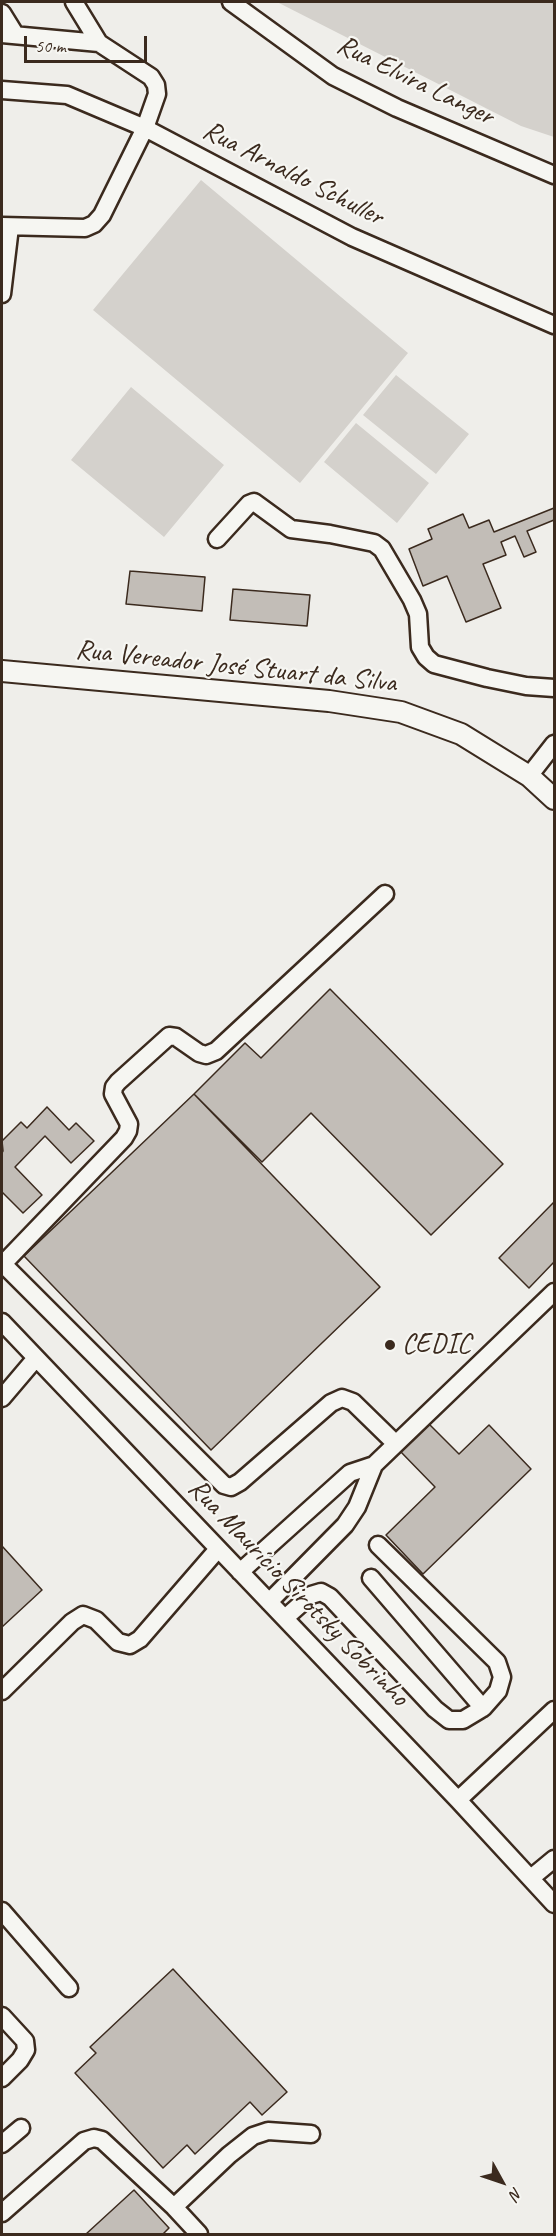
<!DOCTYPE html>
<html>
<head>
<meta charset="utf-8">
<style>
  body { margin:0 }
  #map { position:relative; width:556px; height:2236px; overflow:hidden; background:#efeeea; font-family:Caveat,sans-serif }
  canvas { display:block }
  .frame { position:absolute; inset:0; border:3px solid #3b2a1e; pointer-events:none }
  .north { position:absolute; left:472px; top:2152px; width:60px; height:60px; -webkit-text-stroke:4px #f6f6f2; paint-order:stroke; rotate:130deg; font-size:16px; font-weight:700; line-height:24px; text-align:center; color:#3b2a1e }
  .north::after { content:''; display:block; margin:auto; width:21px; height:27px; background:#3b2a1e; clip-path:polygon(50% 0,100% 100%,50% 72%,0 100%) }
  .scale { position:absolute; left:24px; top:36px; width:123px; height:27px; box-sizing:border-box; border:3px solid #3b2a1e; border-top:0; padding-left:8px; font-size:18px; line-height:21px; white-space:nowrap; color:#3b2a1e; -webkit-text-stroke:4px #f6f6f2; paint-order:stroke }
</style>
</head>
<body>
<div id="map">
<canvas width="556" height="2236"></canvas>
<div class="frame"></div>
<div class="north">N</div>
<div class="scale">50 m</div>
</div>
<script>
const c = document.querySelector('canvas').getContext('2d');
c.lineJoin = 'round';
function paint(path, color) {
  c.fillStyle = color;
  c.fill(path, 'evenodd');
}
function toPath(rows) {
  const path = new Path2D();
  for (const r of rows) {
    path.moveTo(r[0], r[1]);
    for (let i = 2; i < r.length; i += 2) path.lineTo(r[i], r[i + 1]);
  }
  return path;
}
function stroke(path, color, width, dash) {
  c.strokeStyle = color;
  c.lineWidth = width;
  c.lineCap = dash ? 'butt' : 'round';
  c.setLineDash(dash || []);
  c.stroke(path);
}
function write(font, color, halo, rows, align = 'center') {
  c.font = font + ' Caveat,sans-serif';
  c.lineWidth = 4.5;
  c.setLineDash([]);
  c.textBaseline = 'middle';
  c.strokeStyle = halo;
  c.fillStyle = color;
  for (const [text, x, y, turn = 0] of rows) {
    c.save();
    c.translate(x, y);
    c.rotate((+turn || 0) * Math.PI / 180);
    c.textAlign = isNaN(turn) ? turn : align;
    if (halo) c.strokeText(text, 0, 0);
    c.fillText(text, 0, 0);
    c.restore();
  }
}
paint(toPath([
  [277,2,554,2,554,137,521,126],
  [201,180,408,353,300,483,93,310],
  [396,375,469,434,436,474,363,415],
  [131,387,224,465,164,537,71,460],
  [356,423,429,483,397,523,324,462]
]), '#d4d1cc');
const building = toPath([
  [554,508,554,520,527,531,536,552,524,557,515,536,501,542,506,555,483,564,501,608,466,622,447,576,423,586,409,549,432,539,428,529,463,514,469,528,489,520,494,532,554,508],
  [130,571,205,577,202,611,126,604,130,571],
  [233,589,310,595,307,626,230,620,233,589],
  [330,989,503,1164,431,1235,311,1113,262,1162,194,1094,245,1043,261,1058,330,989],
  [194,1094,380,1287,211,1450,24,1256,194,1094],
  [47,1107,69,1130,76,1123,94,1141,71,1163,45,1136,15,1167,42,1195,23,1213,2,1192,2,1153,3,1151,2,1141,21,1122,27,1128,47,1107],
  [554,1202,554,1262,529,1288,499,1258,554,1202],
  [428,1423,459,1454,489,1425,531,1469,423,1574,386,1535,435,1487,400,1451,428,1423],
  [2,1546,42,1590,2,1627,2,1546],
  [173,1969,287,2092,262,2115,250,2102,195,2154,187,2145,163,2168,75,2073,96,2053,90,2047,173,1969],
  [134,2190,169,2228,163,2234,86,2234,134,2190]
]);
paint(building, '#c2bdb7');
stroke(building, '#3b2a1e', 1.5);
const minor = toPath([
  [74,2,99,43],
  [231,2,333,76,397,108,554,175],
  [2,13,15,34],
  [2,34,99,43,151,77,156,85,157,94,145,128,102,215,94,224,85,228,2,226],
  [2,90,67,95,145,128,352,237,554,325],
  [2,294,10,227],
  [217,539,249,504,254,502,291,529,330,534,374,543,382,549,412,600,418,614,420,647,426,657,434,664,487,678,526,686,554,688],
  [529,776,554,744],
  [385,894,216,1051,206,1055,199,1053,176,1037,169,1036,118,1082,114,1087,113,1094,129,1124,128,1131,124,1138,3,1264,224,1485,231,1487,240,1482,331,1403,342,1398,353,1402,396,1444],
  [2,1322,458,1800,554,1904],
  [2,1398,36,1358],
  [378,1545,497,1662,502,1677,498,1691,483,1708],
  [240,1572,350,1473,374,1465,554,1292],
  [269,1602,345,1525,357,1507,374,1465],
  [285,1618,311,1595,321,1592,330,1597,435,1709,449,1720,463,1720,483,1708,371,1578],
  [2,1691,72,1622,83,1615,96,1620,118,1642,130,1645,140,1639,218,1549],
  [458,1800,554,1710],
  [531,1878,554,1859],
  [2,1911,69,1988],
  [2,2016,25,2041,26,2050,20,2060,2,2078],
  [2,2144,21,2128],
  [174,2207,229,2155,253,2136,268,2131,311,2134],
  [2,2213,84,2141,94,2138,102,2140,174,2207,199,2234]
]);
const major = toPath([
  [2,671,329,701,401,712,461,734,529,776,554,799]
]);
stroke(minor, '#3b2a1e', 21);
stroke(major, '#3b2a1e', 24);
stroke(minor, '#f6f6f2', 16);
stroke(major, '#f6f6f2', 20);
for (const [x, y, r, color] of [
  [390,1345,6,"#3b2a1e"]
]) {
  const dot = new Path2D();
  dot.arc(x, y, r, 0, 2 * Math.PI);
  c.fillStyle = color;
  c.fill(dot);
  stroke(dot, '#f6f6f2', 2);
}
write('28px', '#3b2a1e', '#f6f6f2', [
  ["Rua Elvira Langer",415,81,26],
  ["Rua Arnaldo Schuller",293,174,27],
  ["Rua Vereador José Stuart da Silva",236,667,6],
  ["Rua Maurício Sirotsky Sobrinho",298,1593,46]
]);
write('28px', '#3b2a1e', '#f6f6f2', [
  ["CEDIC",402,1345]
], 'left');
</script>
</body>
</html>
